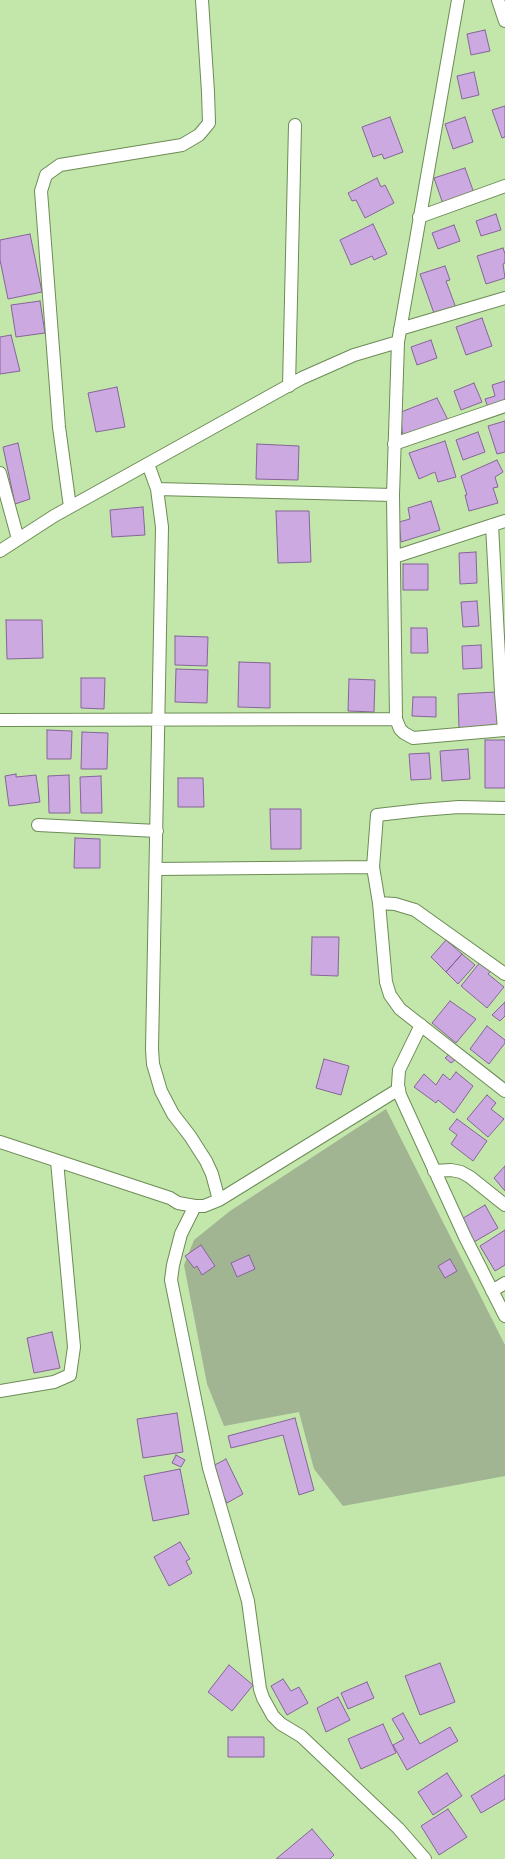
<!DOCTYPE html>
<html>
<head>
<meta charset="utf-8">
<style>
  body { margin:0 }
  canvas { display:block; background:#c3e6ab }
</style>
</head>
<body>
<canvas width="505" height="1859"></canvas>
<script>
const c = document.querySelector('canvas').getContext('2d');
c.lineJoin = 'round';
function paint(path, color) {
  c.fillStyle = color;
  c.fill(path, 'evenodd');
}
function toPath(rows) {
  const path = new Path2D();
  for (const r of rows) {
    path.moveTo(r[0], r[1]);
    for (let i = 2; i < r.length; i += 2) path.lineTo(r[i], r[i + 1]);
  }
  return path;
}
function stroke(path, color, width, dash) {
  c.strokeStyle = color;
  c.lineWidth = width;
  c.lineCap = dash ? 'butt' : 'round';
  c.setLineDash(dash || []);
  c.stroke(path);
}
paint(toPath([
  [386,1109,505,1345,505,1476,343,1506,314,1469,299,1412,224,1426,207,1384,184,1265,194,1240,230,1211]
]), '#a1b593');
const building = toPath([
  [485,30,490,51,471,55,467,34,485,30],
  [474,72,479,95,462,99,457,76,474,72],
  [505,106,505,137,502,138,492,110,505,106],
  [390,117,403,152,384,159,382,154,373,157,362,127,390,117],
  [465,117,473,142,453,149,445,124,465,117],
  [465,168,474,193,443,204,434,178,465,168],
  [377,178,381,187,385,185,394,203,365,218,356,200,352,201,348,193,377,178],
  [496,214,501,230,481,236,476,221,496,214],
  [373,224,387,254,374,260,372,256,351,265,340,240,373,224],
  [454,225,460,241,438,249,432,233,454,225],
  [30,234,42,292,8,299,0,260,0,240,30,234],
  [503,248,505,254,505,263,503,264,505,278,486,284,477,256,503,248],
  [445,266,450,280,446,281,456,308,435,316,420,274,445,266],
  [40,301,45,333,16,337,11,305,40,301],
  [482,318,492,346,466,355,456,327,482,318],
  [11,335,20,371,0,374,0,337,11,335],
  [431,340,437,358,417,365,411,347,431,340],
  [505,381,505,404,489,410,485,399,495,396,492,385,505,381],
  [474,383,482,402,461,410,454,391,474,383],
  [117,387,125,427,96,432,88,393,117,387],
  [437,398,449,422,404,437,402,431,401,412,437,398],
  [505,421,505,452,497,454,488,426,505,421],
  [478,432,485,452,463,460,456,440,478,432],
  [445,441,456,477,438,482,435,472,419,479,409,453,445,441],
  [18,443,30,499,15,504,3,447,18,443],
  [257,444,299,446,298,480,256,479,257,444],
  [497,460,503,472,495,477,498,487,493,488,498,503,469,511,465,495,467,495,461,476,497,460],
  [431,501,440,530,401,542,399,522,410,519,408,508,431,501],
  [143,507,145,535,112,537,110,510,143,507],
  [276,511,309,511,311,562,278,563,276,511],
  [476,552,477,583,460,584,459,553,476,552],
  [403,564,428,564,428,590,403,590,403,564],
  [477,601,479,626,463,627,461,602,477,601],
  [6,620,42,620,43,658,7,659,6,620],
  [411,628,427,628,428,653,411,653,411,628],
  [175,636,208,637,207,666,175,665,175,636],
  [481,645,482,668,463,669,462,646,481,645],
  [239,662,270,663,270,708,238,707,239,662],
  [176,669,208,670,207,703,175,702,176,669],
  [81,678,105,678,104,709,81,708,81,678],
  [349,679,375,680,374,712,348,711,349,679],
  [496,692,498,726,459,728,458,694,496,692],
  [413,697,436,697,436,717,412,716,413,697],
  [47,730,72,731,71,759,47,759,47,730],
  [82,732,108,733,107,769,81,769,82,732],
  [485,740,505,740,505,788,485,788,485,740],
  [468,749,470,779,442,781,440,751,468,749],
  [429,753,431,779,411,780,409,754,429,753],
  [16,774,16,777,36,775,40,802,9,806,5,776,16,774],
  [69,775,70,813,49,813,48,776,69,775],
  [101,776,102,813,81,813,80,777,101,776],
  [178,778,203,778,204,807,178,807,178,778],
  [270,809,301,809,301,849,271,849,270,809],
  [75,838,100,839,100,868,74,868,75,838],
  [312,937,339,937,338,976,311,975,312,937],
  [446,940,462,954,446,972,431,957,446,940],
  [462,954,475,965,458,984,446,972,462,954],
  [481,961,492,970,488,974,504,987,487,1008,461,986,481,961],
  [450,1001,476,1019,456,1043,432,1023,450,1001],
  [505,1002,505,1016,500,1021,492,1015,505,1002],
  [487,1026,505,1040,505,1043,489,1064,470,1049,487,1026],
  [450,1054,455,1060,451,1063,445,1058,450,1054],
  [324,1059,349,1066,341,1095,316,1088,324,1059],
  [456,1072,473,1086,454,1113,438,1100,436,1103,414,1087,424,1074,436,1085,443,1074,450,1080,456,1072],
  [487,1095,496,1103,491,1109,504,1119,488,1137,467,1119,487,1095],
  [457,1119,487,1141,473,1161,451,1144,457,1135,449,1129,457,1119],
  [505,1166,505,1191,494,1178,505,1166],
  [485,1205,498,1228,474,1242,460,1220,485,1205],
  [505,1230,505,1265,495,1271,480,1246,505,1230],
  [201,1245,215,1266,202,1275,197,1266,194,1268,185,1256,201,1245],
  [249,1255,255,1269,237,1277,231,1263,249,1255],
  [450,1259,457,1271,445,1278,438,1266,450,1259],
  [52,1332,60,1368,34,1373,27,1338,52,1332],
  [177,1413,183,1452,143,1458,137,1419,177,1413],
  [295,1418,314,1490,299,1495,283,1435,231,1448,228,1436,295,1418],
  [176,1455,185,1460,181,1467,172,1463,176,1455],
  [226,1459,243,1494,227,1503,209,1468,226,1459],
  [180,1469,189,1514,153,1521,144,1476,180,1469],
  [180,1542,190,1559,186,1561,192,1573,169,1586,154,1557,180,1542],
  [440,1663,455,1702,420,1715,405,1676,440,1663],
  [229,1665,253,1685,232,1711,208,1692,229,1665],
  [283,1679,291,1691,299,1687,308,1703,287,1715,271,1686,283,1679],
  [367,1682,374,1698,348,1709,341,1693,367,1682],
  [338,1697,350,1720,326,1732,317,1708,338,1697],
  [403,1713,420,1744,450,1727,458,1741,407,1770,393,1745,404,1739,392,1719,403,1713],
  [383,1724,396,1753,361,1769,348,1739,383,1724],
  [228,1737,264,1737,264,1757,228,1757,228,1737],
  [447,1773,462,1796,433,1815,418,1792,447,1773],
  [505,1775,505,1799,481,1813,471,1796,505,1775],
  [448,1809,467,1837,439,1855,421,1826,448,1809],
  [312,1829,334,1855,330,1859,276,1859,312,1829]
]);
paint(building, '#cca9e0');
stroke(building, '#856598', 1);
const minor = toPath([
  [458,0,398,342,393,495,396,719,400,729,404,733,413,738,505,730],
  [498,0,505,21],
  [419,217,505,186],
  [400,329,505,298],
  [289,386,295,125],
  [394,444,505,406],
  [148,464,157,489,162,527,152,1049,153,1064,161,1091,173,1114,190,1136,206,1161,212,1174,219,1200],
  [0,473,18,539],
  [157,489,393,495],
  [70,507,59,427,41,191,46,175,60,165,182,145,199,135,209,123,208,92,202,0],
  [492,525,501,693,504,730],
  [0,551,54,516,302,378,354,355,398,342],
  [394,557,505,521],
  [0,720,396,719],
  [505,808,459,807,421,810,377,815,373,867,379,903,386,982,390,995,400,1009,505,1091],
  [38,825,157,831],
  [156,869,373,867],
  [379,903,395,904,415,910,505,974],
  [421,1025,399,1070,398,1085,400,1095,465,1237,505,1316],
  [0,1142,170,1198,178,1203,195,1206,204,1206,219,1200,399,1089],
  [434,1171,451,1170,461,1172,470,1177,505,1205],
  [195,1206,181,1234,173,1265,171,1280,209,1468,248,1601,260,1689,263,1698,273,1716,281,1724,301,1736,398,1828,425,1859],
  [492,1291,505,1283],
  [0,1391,54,1382,70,1375,74,1347,57,1161]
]);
stroke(minor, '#6c8c55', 14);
stroke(minor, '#fff', 12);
</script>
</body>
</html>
